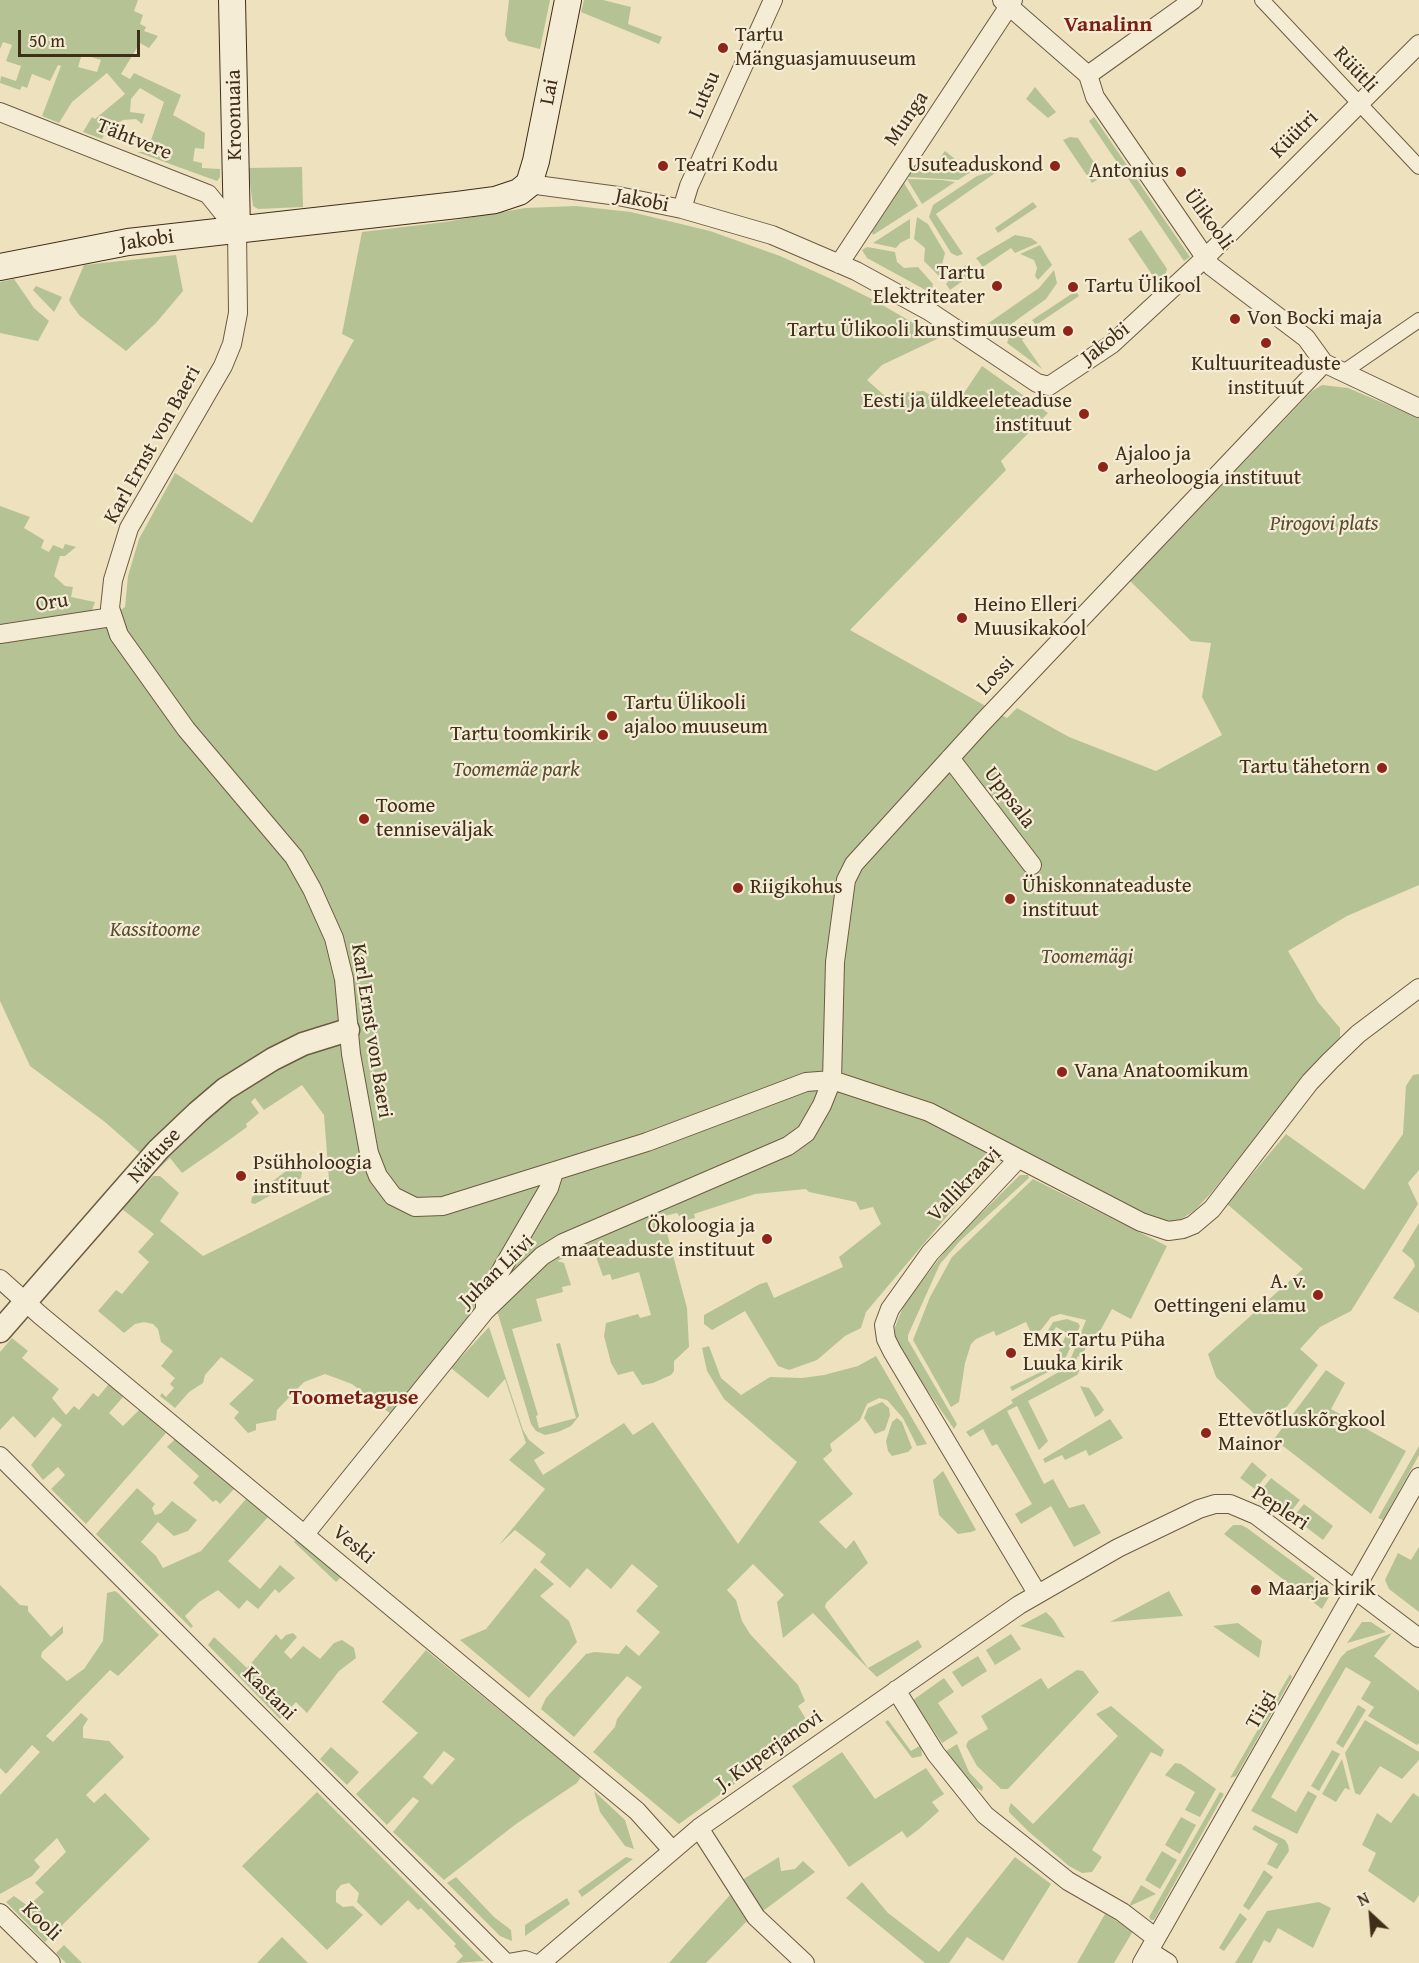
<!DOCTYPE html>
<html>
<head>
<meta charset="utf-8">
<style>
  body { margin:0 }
  #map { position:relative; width:1419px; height:1963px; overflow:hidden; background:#eee1be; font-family:"Gentium Book Plus",serif }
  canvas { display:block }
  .north { position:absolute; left:1341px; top:1885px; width:60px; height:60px; -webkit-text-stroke:4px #f4ecd5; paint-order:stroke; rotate:334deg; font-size:16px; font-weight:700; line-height:24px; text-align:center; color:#402e18 }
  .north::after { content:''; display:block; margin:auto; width:21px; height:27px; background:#402e18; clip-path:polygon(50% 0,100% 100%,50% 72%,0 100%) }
  .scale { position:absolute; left:18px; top:30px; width:122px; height:27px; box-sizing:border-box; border:3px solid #402e18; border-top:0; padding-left:8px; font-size:18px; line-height:21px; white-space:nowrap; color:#402e18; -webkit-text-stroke:4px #f4ecd5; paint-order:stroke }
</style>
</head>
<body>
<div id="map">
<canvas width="1419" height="1963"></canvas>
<div class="north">N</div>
<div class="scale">50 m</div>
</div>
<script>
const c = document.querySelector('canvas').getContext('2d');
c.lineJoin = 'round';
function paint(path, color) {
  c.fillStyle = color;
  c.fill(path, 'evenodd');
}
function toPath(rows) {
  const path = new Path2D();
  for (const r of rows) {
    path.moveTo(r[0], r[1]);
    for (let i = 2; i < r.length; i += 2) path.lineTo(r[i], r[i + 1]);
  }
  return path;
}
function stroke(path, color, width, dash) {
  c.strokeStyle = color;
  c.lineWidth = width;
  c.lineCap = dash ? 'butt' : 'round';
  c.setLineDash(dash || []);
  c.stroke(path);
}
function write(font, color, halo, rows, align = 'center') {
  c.font = font + ' "Gentium Book Plus",serif';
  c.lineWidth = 4.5;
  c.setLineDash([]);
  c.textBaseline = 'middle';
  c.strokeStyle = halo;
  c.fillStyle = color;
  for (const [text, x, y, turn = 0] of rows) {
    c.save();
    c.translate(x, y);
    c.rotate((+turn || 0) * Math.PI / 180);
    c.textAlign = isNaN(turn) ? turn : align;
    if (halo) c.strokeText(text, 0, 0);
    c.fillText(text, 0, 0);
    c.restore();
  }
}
paint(toPath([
  [0,0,138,0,134,11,143,15,140,24,146,27,144,31,158,36,149,48,140,43,121,74,130,79,134,73,181,95,173,115,205,133,204,149,195,148,193,161,202,163,202,168,220,169,220,177,217,181,137,152,147,152,164,102,140,88,131,99,130,112,145,114,142,124,136,119,123,120,108,129,102,139,83,132,92,117,95,119,125,94,107,73,72,102,59,123,42,116,61,66,58,65,50,81,32,74,27,88,22,86,20,90,0,83,1,76,16,81,21,66,6,61,12,45,3,42,0,49],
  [82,54,101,60,97,72,78,67],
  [509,0,550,0,540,49,508,41,505,35],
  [584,0,603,0,631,7,628,24,662,37,659,44,581,12],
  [1035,87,1056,112,1048,118,1026,99],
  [1094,117,1190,257,1184,261,1089,121],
  [1070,137,1078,138,1103,176,1092,183,1063,140],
  [945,151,971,172,958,180,908,177,917,162,931,170],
  [302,167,303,207,258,209,253,206,248,168],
  [1001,169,936,214,963,254,957,256,951,253,929,217,933,205,977,176],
  [907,179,942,180,955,182,922,204],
  [904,183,918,206,873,235,872,232],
  [1033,202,1037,207,998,233,995,228],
  [576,206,631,212,710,231,780,256,829,278,872,299,939,338,882,365,867,380,895,405,907,392,924,391,952,411,982,366,1048,413,1001,461,1006,470,850,630,1007,718,1017,708,1069,737,1156,771,1222,735,1202,697,1211,643,1191,641,1130,581,1312,391,1322,385,1348,388,1419,418,1419,885,1347,916,1288,951,1318,1002,1340,1028,1340,1040,1308,1072,1211,1193,1195,1210,1180,1220,1171,1223,1158,1220,1009,1143,866,1312,861,1328,845,1336,817,1360,789,1370,778,1366,745,1311,712,1330,704,1324,704,1315,760,1284,767,1282,774,1298,843,1267,839,1257,881,1224,873,1207,860,1210,856,1202,809,1192,806,1189,755,1194,694,1214,695,1218,683,1221,677,1213,655,1218,662,1221,667,1233,687,1308,689,1347,674,1361,674,1371,671,1375,653,1383,642,1385,633,1371,618,1375,611,1363,604,1336,606,1323,638,1314,640,1318,651,1315,639,1272,612,1280,610,1274,603,1276,592,1246,557,1261,564,1263,571,1285,562,1287,563,1292,536,1299,542,1321,512,1329,538,1415,536,1416,539,1428,576,1418,556,1344,560,1343,579,1416,571,1426,558,1432,545,1435,536,1431,531,1424,498,1314,479,1303,460,1333,391,1414,352,1384,325,1374,304,1382,277,1410,276,1420,256,1424,256,1430,248,1433,234,1418,239,1412,229,1404,254,1380,221,1357,205,1375,203,1383,189,1392,175,1408,160,1396,162,1393,166,1397,174,1388,170,1384,175,1378,161,1366,173,1351,161,1342,158,1329,153,1324,144,1322,135,1324,124,1333,98,1311,116,1290,122,1294,149,1262,138,1252,154,1234,122,1209,153,1176,160,1176,179,1193,160,1221,203,1256,330,1193,324,1115,302,1085,264,1110,255,1098,251,1102,259,1113,246,1124,247,1127,218,1148,182,1173,170,1158,156,1171,138,1151,105,1122,30,1066,0,1001,0,642,112,617,125,607,128,576,139,539,175,473,252,523,354,340,342,334,362,232,445,222,525,208],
  [917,217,928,224,945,253,939,276,924,261,925,248,914,239],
  [910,219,910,238,900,243,896,248,873,243],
  [1141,230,1167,269,1165,275,1157,282,1128,239],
  [1015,235,1031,238,1038,243,1015,253,1011,248,983,267,976,258],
  [1040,245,1052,265,1038,280,1035,276,1037,268,1034,260,1020,254],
  [867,247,895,252,897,262,904,268,918,267,933,284,931,293,867,258,862,250],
  [176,255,183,291,156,323,126,351,80,316,71,304,69,300,84,265],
  [969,263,975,272,950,290,946,284,957,271],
  [1054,270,1057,283,1046,299,993,337,980,329,1039,288],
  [14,279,34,308,49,321,38,341,0,333,0,282],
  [36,286,62,297,54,312,33,290],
  [1076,291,1079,296,1036,325,1032,320],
  [1025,323,1029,325,1029,329,1024,332,1026,337,1022,340,1042,369,1007,343,1009,337],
  [0,506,30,517,24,528,44,540,41,548,49,552,53,545,63,549,65,544,76,547,65,556,60,556,54,576,65,586,73,587,71,597,95,602,91,613,0,627],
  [1419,1074,1419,1170,1408,1183,1418,1204,1351,1311,1320,1327,1300,1349,1318,1365,1270,1429,1216,1377,1208,1354,1303,1269,1227,1204,1286,1134,1364,1190,1403,1134,1406,1086,1413,1075],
  [297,1166,302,1172,301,1178,255,1204,251,1203,252,1197,290,1168],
  [1020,1175,1028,1175,1029,1178,961,1240,940,1264,908,1335,908,1340,957,1424,954,1429,905,1358,895,1336,895,1327,904,1305,952,1242],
  [1033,1179,1167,1246,1131,1319,1112,1309,1099,1333,1097,1332,1090,1345,1088,1344,1081,1357,1078,1356,1073,1366,1080,1370,1077,1375,1028,1401,1048,1441,1039,1450,1017,1406,1007,1411,1044,1484,1053,1479,1069,1508,1084,1504,1101,1533,1074,1547,1051,1506,1021,1524,1015,1514,1032,1504,997,1444,992,1446,983,1429,970,1437,966,1432,1013,1403,1011,1400,1062,1370,1069,1363,1086,1320,1060,1314,1051,1317,1041,1330,1032,1335,1026,1322,996,1336,994,1331,976,1339,971,1344,965,1363,959,1402,951,1407,913,1340,930,1297,952,1257],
  [1419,1223,1419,1313,1393,1298,1415,1266,1413,1260,1402,1251],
  [1067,1319,1078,1323,1080,1326,1066,1357,1048,1372,1012,1391,1010,1387,1051,1367,1067,1333,1056,1327,1048,1341,1046,1334,1053,1322],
  [489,1327,523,1430,529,1440,545,1453,534,1460,543,1475,624,1423,633,1435,653,1422,738,1544,797,1462,724,1399,707,1371,702,1348,709,1346,721,1378,741,1395,770,1377,802,1378,824,1375,858,1366,876,1356,927,1444,917,1446,903,1418,887,1400,879,1398,867,1404,860,1420,830,1444,832,1451,823,1459,853,1494,819,1522,846,1549,854,1540,868,1563,826,1603,825,1607,868,1668,918,1640,922,1647,877,1677,849,1650,813,1613,783,1638,777,1602,784,1595,753,1564,727,1590,736,1600,742,1621,750,1634,798,1685,805,1701,798,1706,809,1724,772,1757,679,1824,593,1752,615,1727,617,1719,642,1687,627,1676,574,1737,541,1709,546,1698,586,1654,595,1652,619,1654,626,1645,639,1656,660,1632,636,1611,658,1586,632,1564,611,1589,587,1568,570,1588,540,1562,546,1554,515,1530,499,1545,545,1489,509,1460,526,1443,505,1379,488,1398,451,1368],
  [12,1338,28,1351,22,1358,59,1389,52,1398,66,1415,74,1406,79,1410,93,1393,98,1397,109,1384,123,1397,109,1413,123,1426,139,1410,166,1433,86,1524,51,1489,65,1475,58,1467,43,1480,31,1465,62,1425,53,1417,35,1438,13,1416,0,1430,0,1352],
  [1326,1370,1345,1383,1331,1409,1406,1451,1371,1514,1274,1439],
  [1080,1386,1089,1388,1095,1396,1104,1410,1099,1415,1095,1417],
  [882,1402,889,1408,890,1415,885,1430,875,1434,864,1418,868,1408],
  [897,1418,902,1422,912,1448,908,1452,892,1456,888,1451,886,1441,892,1422],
  [1110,1419,1123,1438,1089,1456,1086,1450,1065,1460,1062,1455,1045,1463,1043,1459],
  [175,1439,234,1489,220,1504,216,1500,213,1502,193,1483,199,1476,167,1447],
  [1419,1446,1419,1455,1383,1520,1378,1518],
  [1252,1462,1267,1475,1255,1489,1240,1478],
  [943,1471,976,1530,971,1532,958,1534,939,1515,933,1480],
  [1271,1478,1300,1500,1289,1514,1260,1492],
  [137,1488,155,1504,152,1508,155,1515,161,1513,172,1501,197,1520,188,1531,174,1536,158,1522,141,1542,156,1556,163,1568,201,1551,246,1499,268,1517,228,1561,260,1589,280,1565,295,1578,279,1593,275,1589,258,1609,247,1600,239,1609,218,1590,199,1602,185,1616,193,1626,191,1628,96,1534],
  [1304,1504,1333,1526,1323,1540,1293,1517],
  [1233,1525,1241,1525,1247,1528,1328,1588,1330,1595,1322,1609,1224,1534],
  [297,1539,341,1577,336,1582,294,1542],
  [1419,1547,1419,1612,1389,1589,1385,1580,1398,1553,1411,1560],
  [535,1568,554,1584,540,1596,569,1621,577,1642,529,1698,460,1640,486,1629],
  [0,1585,20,1605,28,1606,28,1611,51,1637,63,1626,63,1633,42,1652,41,1657,67,1681,84,1669,103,1641,107,1593,115,1591,118,1593,159,1635,118,1676,110,1670,46,1736,53,1742,81,1713,88,1719,83,1727,83,1738,109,1741,124,1757,86,1795,94,1803,105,1793,150,1839,45,1942,6,1902,14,1896,28,1906,44,1892,35,1883,66,1852,57,1838,34,1860,40,1867,32,1876,0,1894,0,1795,40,1752,32,1745,6,1774,0,1768],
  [1169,1591,1183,1616,1110,1622],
  [1046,1612,1053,1619,1065,1638,1020,1626],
  [1362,1622,1371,1622,1386,1632,1347,1643],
  [1238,1623,1262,1641,1259,1658,1213,1626],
  [293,1633,297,1637,284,1652,291,1659,303,1646,320,1659,334,1643,342,1640,354,1648,356,1658,339,1671,307,1713,296,1702,280,1719,208,1645,214,1637,247,1668,276,1634,281,1640,286,1635],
  [1392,1633,1374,1656,1419,1691,1419,1743,1417,1745,1368,1716,1374,1707,1361,1699,1371,1682,1346,1667,1271,1797,1296,1812,1308,1791,1317,1796,1297,1834,1251,1811,1341,1657,1347,1651],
  [1011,1634,1021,1649,995,1665,986,1650],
  [426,1650,581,1777,577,1783,516,1824,444,1880,393,1832,419,1801,413,1797,387,1825,356,1794,418,1733,382,1702],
  [444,1751,455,1759,432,1785,423,1777],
  [978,1656,987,1671,962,1687,952,1672],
  [1077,1670,1083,1671,1099,1692,1008,1789,1001,1789,977,1766,966,1746,968,1741,988,1729,981,1716,1041,1678,1048,1689],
  [1290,1674,1292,1677,1251,1750,1236,1776,1230,1778],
  [944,1678,954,1692,938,1703,958,1733,942,1743,913,1700],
  [1358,1705,1366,1710,1343,1748,1336,1743],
  [1111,1706,1164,1750,1161,1757,1151,1752,1092,1850,1102,1857,1092,1872,1082,1873,1069,1866,1028,1831,1009,1812,1009,1808,1011,1803,1033,1824,1118,1736,1096,1714],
  [888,1720,911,1751,921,1745,922,1756,912,1758,885,1722],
  [1365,1720,1419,1752,1419,1760,1402,1779,1380,1766,1360,1795,1355,1793,1345,1753],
  [957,1744,969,1772,983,1787,982,1791,972,1785,948,1756,946,1751],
  [331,1747,359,1772,347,1785,320,1759],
  [1332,1750,1340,1754,1319,1791,1311,1786],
  [842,1752,875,1799,926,1768,944,1794,932,1802,939,1811,919,1829,907,1838,902,1831,849,1867,792,1786],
  [1342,1759,1350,1790,1345,1788,1336,1802,1322,1794],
  [1175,1763,1181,1764,1216,1789,1200,1817,1185,1810,1195,1792,1165,1775],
  [594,1791,625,1820,634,1849,625,1846,600,1812],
  [317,1792,416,1892,484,1961,456,1963,463,1956,454,1946,456,1944,421,1908,418,1910,408,1900,381,1926,357,1902,359,1893,349,1883,341,1885,336,1891,336,1902,343,1907,353,1906,363,1915,327,1950,242,1866],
  [1220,1792,1224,1794,1154,1920,1151,1920,1149,1917],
  [1413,1793,1419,1797,1419,1895,1414,1903,1368,1871,1376,1853,1362,1845,1377,1813,1391,1823],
  [1181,1817,1196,1825,1180,1854,1165,1845],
  [1255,1825,1285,1840,1288,1845,1289,1851,1277,1869,1267,1864,1278,1844,1252,1829],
  [1162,1851,1177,1860,1160,1889,1145,1880],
  [626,1857,633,1859,582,1897,578,1891],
  [779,1857,781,1871,795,1869,803,1861,815,1872,763,1911,742,1880],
  [1015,1857,1051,1884,1003,1961,967,1937,949,1963,925,1963,846,1898,862,1882,888,1913,939,1952],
  [1264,1870,1273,1877,1249,1910,1243,1906],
  [456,1877,494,1917,511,1930,512,1941,500,1936,447,1883],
  [1141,1885,1156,1894,1130,1906,1130,1904],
  [730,1895,747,1921,706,1963,669,1963],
  [567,1898,570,1904,525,1936,525,1925],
  [1319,1902,1331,1908,1313,1948,1278,1928,1270,1943,1264,1940,1252,1963,1235,1963,1267,1911],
  [1240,1913,1247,1919,1224,1951,1219,1948],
  [1105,1914,1133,1931,1114,1963,1077,1963],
  [282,1937,308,1963,257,1963],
  [64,1945,82,1963,66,1963,56,1953]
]), '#b5c394');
const pedestrian = toPath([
  [1262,0,1419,167],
  [1342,373,1419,320]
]);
const minor = toPath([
  [1002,0,1088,75,1095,97,1211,266,1306,338,1324,363,1419,408],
  [1088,75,1193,0],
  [0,112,208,194,237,230,238,313,232,344,223,366,129,528,113,580,110,608,119,635,186,729,294,857,312,889,334,938,344,979,351,1054,369,1153,378,1176,393,1196,415,1207,443,1206,647,1142,806,1082,832,1080,929,1112,1141,1222,1168,1231,1183,1229,1193,1225,1212,1209,1310,1082,1330,1061,1358,1034,1419,988],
  [529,184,618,196,682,209,772,235,856,271,929,311,1037,383,1049,386,1112,344,1205,258,1419,44],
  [682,209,689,186,773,0],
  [839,264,1013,0],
  [0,634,112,617],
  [950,758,1032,865],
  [1018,1159,930,1253,890,1309,884,1325,886,1339,892,1351,1037,1593],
  [0,1279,40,1315,637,1811,672,1850],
  [485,1311,485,1298,549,1188,554,1172],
  [0,1456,506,1963],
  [305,1534,485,1311,542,1256,563,1243,788,1146,806,1133,822,1105,832,1080,835,962,846,880,854,864,982,723,1324,363],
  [896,1690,936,1754,985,1815,1068,1881,1122,1912,1156,1938],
  [699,1828,756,1917,805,1963],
  [0,1913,51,1963],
  [1149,1951,1168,1963],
  [508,1963,525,1960,533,1963],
  [541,1963,699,1828,1019,1605,1118,1548,1199,1509,1215,1504,1230,1504,1256,1515,1419,1638],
  [1142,1963,1419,1477]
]);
const tertiary = toPath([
  [0,1331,158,1150,198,1112,225,1089,273,1059,303,1044,348,1030]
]);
const secondary = toPath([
  [232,0,237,230],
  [0,267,128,242,457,205,495,200,519,192,529,184,536,161,568,0]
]);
stroke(pedestrian, '#6c5b42', 16);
stroke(minor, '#6c5b42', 20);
stroke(tertiary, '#6c5b42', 25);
stroke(secondary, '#402e18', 28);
stroke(pedestrian, '#f4ecd5', 14);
stroke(minor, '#f4ecd5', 18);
stroke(tertiary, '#f4ecd5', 22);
stroke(secondary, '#f4ecd5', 26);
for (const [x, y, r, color] of [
  [723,48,6,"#8f2418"],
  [663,166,6,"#8f2418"],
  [1055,166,6,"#8f2418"],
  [1181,172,6,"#8f2418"],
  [997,286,6,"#8f2418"],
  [1073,287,6,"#8f2418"],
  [1235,319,6,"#8f2418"],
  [1068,331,6,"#8f2418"],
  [1266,343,6,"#8f2418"],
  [1084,414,6,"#8f2418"],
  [1103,467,6,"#8f2418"],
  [962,618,6,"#8f2418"],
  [612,716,6,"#8f2418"],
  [603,735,6,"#8f2418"],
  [1382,768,6,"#8f2418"],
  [364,819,6,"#8f2418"],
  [738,888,6,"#8f2418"],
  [1010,899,6,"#8f2418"],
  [1062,1072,6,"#8f2418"],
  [241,1176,6,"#8f2418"],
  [767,1239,6,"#8f2418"],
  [1318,1295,6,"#8f2418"],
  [1011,1353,6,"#8f2418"],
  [1206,1433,6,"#8f2418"],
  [1256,1590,6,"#8f2418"]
]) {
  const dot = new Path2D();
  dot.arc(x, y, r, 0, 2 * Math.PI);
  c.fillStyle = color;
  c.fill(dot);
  stroke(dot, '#f4ecd5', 2);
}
write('21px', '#402e18', '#f4ecd5', [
  ["Tartu",735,36],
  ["Mänguasjamuuseum",735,60],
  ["Teatri Kodu",675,166],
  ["Usuteaduskond",1043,166,"right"],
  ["Antonius",1169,172,"right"],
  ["Tartu",985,274,"right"],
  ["Elektriteater",985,298,"right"],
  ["Tartu Ülikool",1085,287],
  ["Von Bocki maja",1247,319],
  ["Tartu Ülikooli kunstimuuseum",1056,331,"right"],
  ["Kultuuriteaduste",1266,365,"center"],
  ["instituut",1266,389,"center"],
  ["Eesti ja üldkeeleteaduse",1072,402,"right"],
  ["instituut",1072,426,"right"],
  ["Ajaloo ja",1115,455],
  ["arheoloogia instituut",1115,479],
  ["Heino Elleri",974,606],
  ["Muusikakool",974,630],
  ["Tartu Ülikooli",624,704],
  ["ajaloo muuseum",624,728],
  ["Tartu toomkirik",591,735,"right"],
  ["Tartu tähetorn",1370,768,"right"],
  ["Toome",376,807],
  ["tenniseväljak",376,831],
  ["Ühiskonnateaduste",1022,887],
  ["instituut",1022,911],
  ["Riigikohus",750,888],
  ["Vana Anatoomikum",1074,1072],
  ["Psühholoogia",253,1164],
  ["instituut",253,1188],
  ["Ökoloogia ja",755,1227,"right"],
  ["maateaduste instituut",755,1251,"right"],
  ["A. v.",1306,1283,"right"],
  ["Oettingeni elamu",1306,1307,"right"],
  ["EMK Tartu Püha",1023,1341],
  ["Luuka kirik",1023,1365],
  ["Ettevõtluskõrgkool",1218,1421],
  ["Mainor",1218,1445],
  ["Maarja kirik",1268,1590]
], 'left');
write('21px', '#402e18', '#f4ecd5', [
  ["Rüütli",1355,70,47],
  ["Lai",550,92,-79],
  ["Lutsu",705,95,-66],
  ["Kroonuaia",235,115,-91],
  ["Munga",907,119,-56],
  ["Küütri",1295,135,-45],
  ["Tähtvere",134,140,22],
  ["Jakobi",642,201,11],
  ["Ülikooli",1208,220,54],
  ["Jakobi",147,241,-8],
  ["Jakobi",1106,344,-38],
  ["Karl Ernst von Baeri",153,445,-61],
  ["Oru",52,603,-9],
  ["Lossi",996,676,-47],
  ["Uppsala",1009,798,53],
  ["Karl Ernst von Baeri",371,1031,81],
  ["Näituse",155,1156,-47],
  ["Vallikraavi",965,1185,-46],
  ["Juhan Liivi",497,1272,-44],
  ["Pepleri",1280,1509,33],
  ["Veski",353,1545,40],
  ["Kastani",269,1694,45],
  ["Tiigi",1262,1710,-60],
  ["J. Kuperjanovi",770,1751,-35],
  ["Kooli",41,1922,44]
]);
write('italic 21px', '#574c31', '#f4ecd5', [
  ["Pirogovi plats",1324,525],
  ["Toomemäe park",516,771],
  ["Kassitoome",155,931],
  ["Toomemägi",1087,958]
]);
write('bold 22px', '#7a1f14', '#f4ecd5', [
  ["Vanalinn",1108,25],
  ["Toometaguse",354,1398]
]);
</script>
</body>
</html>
